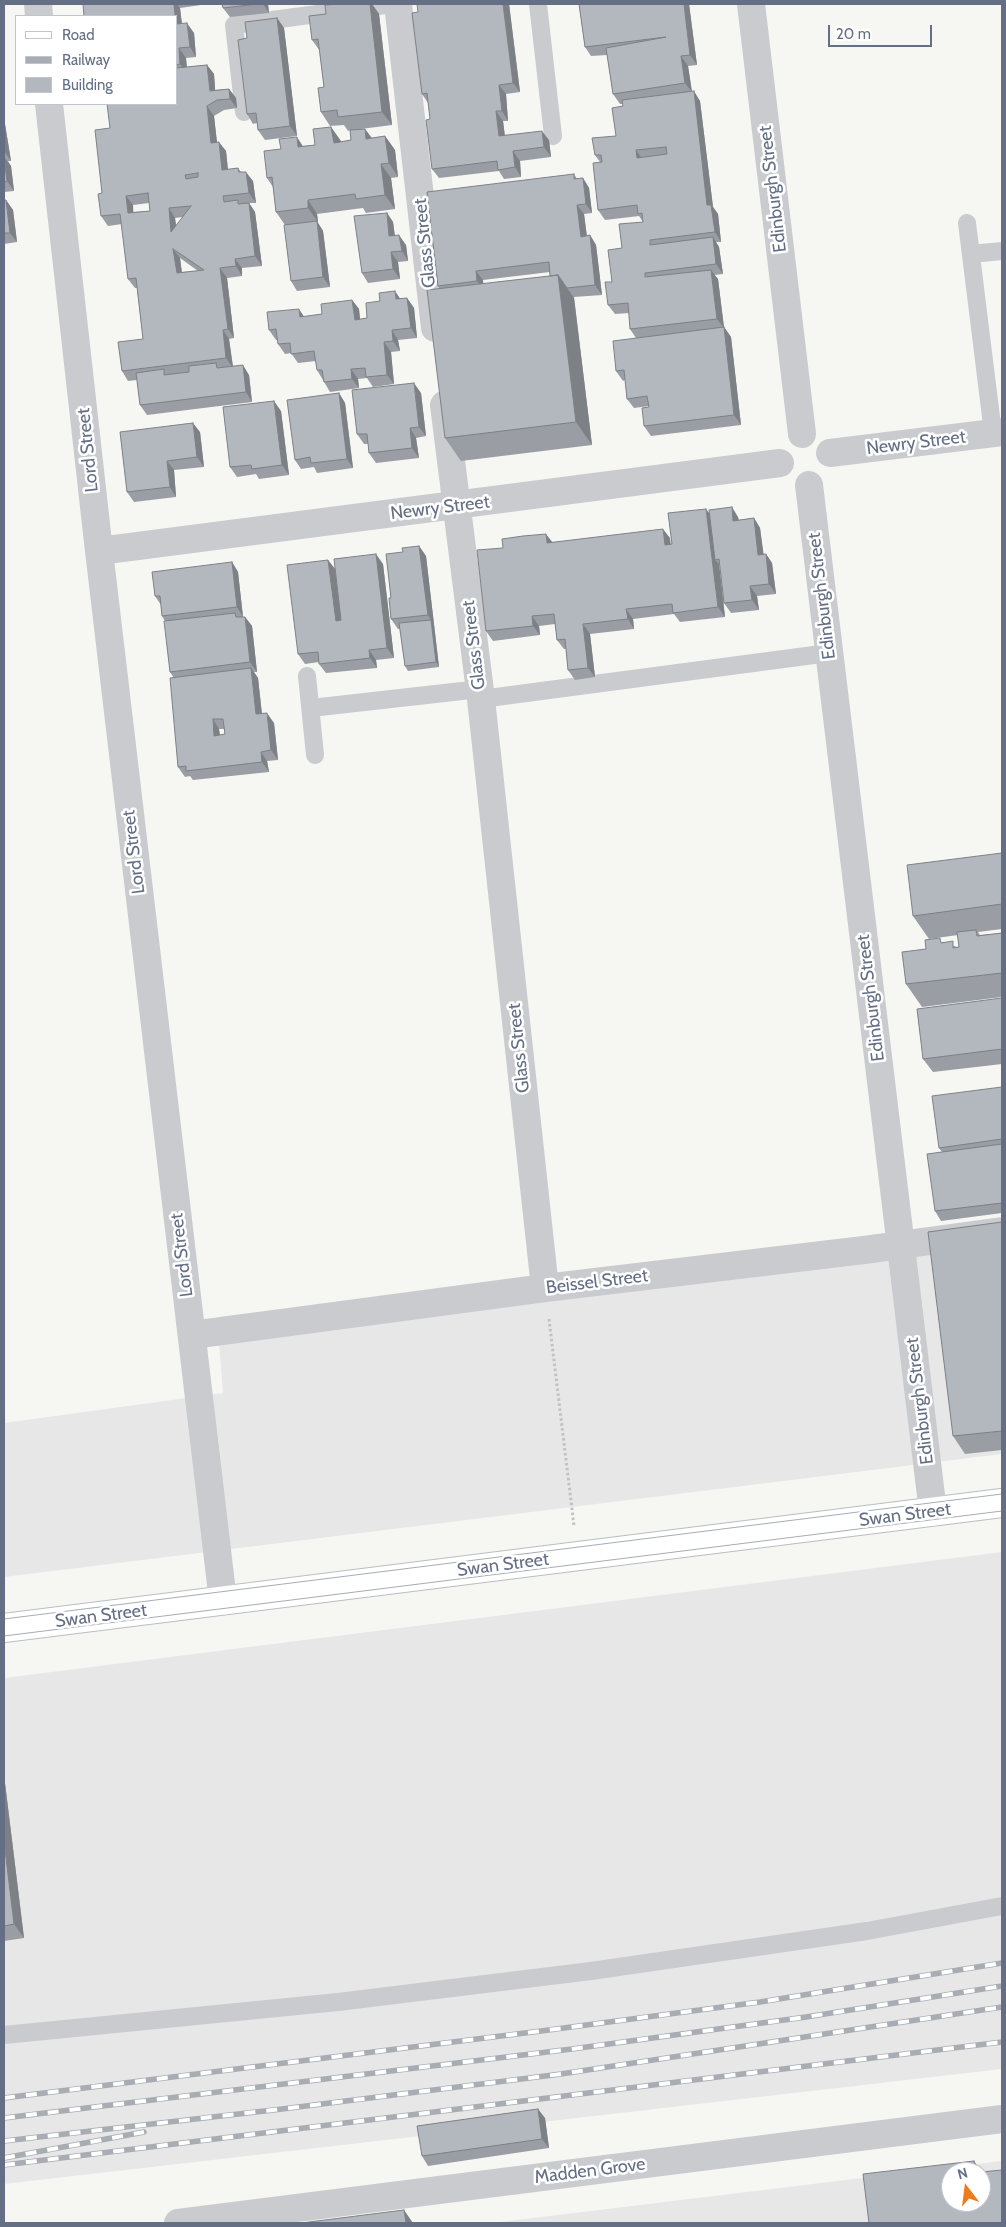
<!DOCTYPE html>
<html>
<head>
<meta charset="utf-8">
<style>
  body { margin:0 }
  #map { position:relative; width:1006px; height:2227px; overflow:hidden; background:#f6f7f3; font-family:Cabin,sans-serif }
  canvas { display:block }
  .frame { position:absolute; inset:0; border:5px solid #646f86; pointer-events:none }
  .legend { position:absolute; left:15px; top:15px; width:162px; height:90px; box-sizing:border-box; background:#fff; border:1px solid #c1c5cf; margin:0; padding:6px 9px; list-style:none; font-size:15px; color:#646f86 }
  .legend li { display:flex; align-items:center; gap:10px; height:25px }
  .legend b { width:25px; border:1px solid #c1c5cf }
  .north { position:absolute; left:941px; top:2162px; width:50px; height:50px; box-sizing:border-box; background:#fff; border:1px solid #c1c5cf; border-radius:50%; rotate:345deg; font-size:14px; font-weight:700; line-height:20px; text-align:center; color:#646f86 }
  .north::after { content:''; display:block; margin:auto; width:18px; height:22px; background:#ef7b1b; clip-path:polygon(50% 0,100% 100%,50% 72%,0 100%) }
  .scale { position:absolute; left:828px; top:25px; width:104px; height:22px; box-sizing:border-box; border:2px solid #646f86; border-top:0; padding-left:6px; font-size:15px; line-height:18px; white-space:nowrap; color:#646f86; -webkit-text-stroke:4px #fff; paint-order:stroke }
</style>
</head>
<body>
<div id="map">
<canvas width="1006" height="2227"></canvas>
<div class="frame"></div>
<ul class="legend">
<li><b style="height:6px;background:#fff"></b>Road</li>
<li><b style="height:6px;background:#a8acb3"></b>Railway</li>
<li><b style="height:14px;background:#b3b8bf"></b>Building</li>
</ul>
<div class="north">N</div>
<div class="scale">20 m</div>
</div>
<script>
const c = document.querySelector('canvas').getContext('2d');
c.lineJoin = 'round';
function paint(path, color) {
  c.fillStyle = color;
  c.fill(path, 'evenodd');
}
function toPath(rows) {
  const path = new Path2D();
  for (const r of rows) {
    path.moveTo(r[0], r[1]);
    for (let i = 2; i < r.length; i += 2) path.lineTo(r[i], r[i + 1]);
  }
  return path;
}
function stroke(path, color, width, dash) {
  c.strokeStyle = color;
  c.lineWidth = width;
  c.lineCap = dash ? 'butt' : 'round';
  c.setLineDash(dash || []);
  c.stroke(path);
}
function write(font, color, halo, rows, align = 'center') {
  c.font = font + ' Cabin,sans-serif';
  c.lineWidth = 5;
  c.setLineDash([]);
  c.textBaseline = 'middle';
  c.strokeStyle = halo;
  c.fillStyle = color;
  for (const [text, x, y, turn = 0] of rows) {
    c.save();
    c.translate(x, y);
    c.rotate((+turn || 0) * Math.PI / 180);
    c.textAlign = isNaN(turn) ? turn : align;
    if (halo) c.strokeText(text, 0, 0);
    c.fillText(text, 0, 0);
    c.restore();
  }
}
paint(toPath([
  [1002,1222,1002,1454,4,1577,4,1423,223,1393,217,1317],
  [1002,1552,1002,2069,4,2184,4,1678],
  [1002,2161,1002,2223,492,2223],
  [951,2172,981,2172,981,2202,951,2202]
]), '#e7e7e7');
const secondary = toPath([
  [4,1628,1002,1503]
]);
stroke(secondary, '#bbbdc3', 30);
stroke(toPath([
  [549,1319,574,1526]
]), '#c0c1c4', 3, [2.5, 2.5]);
stroke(toPath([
  [538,4,553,136],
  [244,112,234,25,393,4],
  [967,223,993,433],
  [971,254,1002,251],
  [307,676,315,755],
  [481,699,829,653],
  [311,708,480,689],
  [4,2035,338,2002,591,1971,867,1931,1002,1906]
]), '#c9cbcf', 18);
stroke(toPath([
  [38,4,39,16],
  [398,4,435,328],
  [751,4,802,434],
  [49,104,99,551,223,1601],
  [444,405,481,699,545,1288],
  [830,453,1002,432],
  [809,485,933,1512],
  [99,551,780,463],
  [192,1335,545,1288,864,1250,1002,1231],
  [178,2223,1002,2119]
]), '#c9cbcf', 28);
stroke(secondary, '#fff', 28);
stroke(toPath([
  [4,1619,1002,1494],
  [4,1636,1002,1511]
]), '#a8acb3', 1);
const rail = toPath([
  [4,2098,541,2031,760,2002,1002,1963],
  [4,2118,572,2049,806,2017,1002,1986],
  [4,2141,282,2109,561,2074,1002,2007],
  [4,2158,144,2132],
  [4,2165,1002,2042]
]);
stroke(rail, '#a8acb3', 5.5);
stroke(rail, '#fff', 4, [11]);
paint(toPath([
  [83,4,201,4,201,5,180,8,182,24,194,33,196,57,186,58,187,67,207,65,214,74,215,90,229,89,236,98,237,108,224,110,214,116,217,142,226,151,228,170,238,168,241,172,253,181,256,203,249,203,255,212,262,266,242,268,242,276,227,278,234,338,229,339,233,366,249,375,252,402,147,415,140,405,137,380,128,381,122,371,143,339,137,288,135,288,128,279,122,224,108,226,101,216,102,193,110,128,176,104,176,16],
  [149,203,150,211,133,212,133,205],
  [183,217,176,226,175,218],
  [180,258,198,271,182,272],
  [222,4,270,4,268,4,269,13,230,17,223,8],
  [338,4,372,4,379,14,392,125,353,130,365,129,372,138,385,136,395,150,398,177,391,178,395,209,366,213,363,208,317,214,318,222,317,222,323,231,330,287,297,291,291,281,285,225,276,212,273,187,267,178,303,146,315,145,331,127,341,142,351,140,350,130,348,131,344,125,330,126,321,112,324,87,320,51,312,40,326,14],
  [509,4,520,92,506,94,508,121,503,121,505,136,549,140,551,157,520,161,521,177,504,179,499,171,439,178,432,169,430,119,428,103,422,94,418,12],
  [579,4,689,4,697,65,688,66,692,92,700,101,713,207,718,214,721,242,716,242,719,247,723,274,714,275,718,279,724,327,731,337,741,425,651,436,644,426,649,406,634,408,627,399,625,380,623,381,616,371,636,338,630,329,629,313,615,314,608,305,612,282,622,248,643,222,639,216,605,220,598,210,600,162,595,155,616,136,623,106,623,104,620,104,613,94,607,55,591,56,585,47],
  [277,18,284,28,297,136,265,140,258,130,257,123,253,124,247,114,247,38],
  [4,118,11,161,8,161,11,166,14,191,4,192],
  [574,174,577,179,583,178,589,188,592,213,584,214,587,236,590,235,596,245,602,295,574,297,592,445,461,461,445,438,440,289,438,286],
  [550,272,550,276,483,284,483,280],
  [4,200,6,200,13,210,17,242,4,244],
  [387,213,393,222,395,236,406,245,408,261,398,262,400,279,368,283,362,273],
  [407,298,414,308,417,338,398,340,400,351,391,352,394,384,373,387,367,378,358,379,359,388,330,392,317,370,316,361,298,363,291,353,285,354,278,344,277,340,276,340,269,330,304,317,322,314,352,300,359,309,360,319,367,318,400,299],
  [339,393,345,403,353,468,317,473,314,467,301,469,295,460],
  [421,393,426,436,416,438,419,458,376,463,369,453,368,444,364,444,357,434],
  [281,411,289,475,259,479,256,474,237,477,230,467],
  [200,432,204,467,174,470,176,497,134,502,127,492],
  [710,513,738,517,739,520,754,518,760,528,763,554,766,554,772,563,776,594,757,596,759,610,731,613,724,603,720,566,719,564,725,617,680,622,674,614,633,619,634,629,590,634,595,677,575,680,568,670,566,649,564,649,557,640,555,624,539,626,540,635,493,641,486,631,552,542,670,538,670,544,672,544],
  [419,546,426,556,439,667,408,671,405,666,400,629,398,629,391,619,391,598,403,552],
  [328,560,335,569,383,564,394,658,376,660,377,668,326,673,319,664,319,662,305,664,298,654],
  [232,562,238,572,243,617,245,617,252,626,257,672,254,672,258,678,262,714,274,723,278,760,267,761,269,772,193,780,190,776,185,777,178,767,174,678,170,672,165,621,162,616,161,605,155,596],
  [219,729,224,729,225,734,220,735],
  [1002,853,1002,929,978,932,980,935,1002,933,1002,997,922,1007,906,984,926,949,943,942,957,947,959,947,958,935,929,939,913,916],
  [1002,998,1002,1064,933,1072,923,1059],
  [1002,1087,1002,1213,941,1221,935,1211,942,1152,939,1148],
  [1002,1222,1002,1450,965,1454,953,1436],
  [4,1775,24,1938,4,1941],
  [545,2118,549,2148,428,2166,422,2156]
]), '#9a9ea4');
paint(toPath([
  [174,4,177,4,180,8,183,34,176,25,176,16,175,16],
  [263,4,268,4,269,13],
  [370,4,372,4,379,14,392,125,382,112],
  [503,4,509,4,520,92,513,83],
  [684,4,689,4,697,65,690,55],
  [277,18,284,28,297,136,290,126],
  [187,23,194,33,196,57,190,47],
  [179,48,186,58,187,74,180,64],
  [681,56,688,66,692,92,685,83],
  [207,65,214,74,216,101,210,91],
  [499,85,506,94,508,121,502,111],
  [229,89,236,98,237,108,230,99],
  [694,91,700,101,713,207,718,214,721,242,715,232,707,205],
  [207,106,214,116,218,152,211,143],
  [496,111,503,121,506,146,499,136],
  [4,118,11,161,4,151],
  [331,127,341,141,343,156,334,143],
  [365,129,375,143,366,139],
  [542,131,549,140,551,157,544,147],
  [385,136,395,150,398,177,389,163],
  [297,137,306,151,298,147],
  [219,142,226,151,229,180,222,170],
  [636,150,643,160,637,158],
  [513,151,520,161,521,177,515,167],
  [4,157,11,166,14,191,7,181],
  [381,164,391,178,395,209,385,195],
  [246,172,253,181,256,203,249,193],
  [583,178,589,188,592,213,586,204],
  [126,196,133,205,134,223,128,213],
  [6,200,13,210,17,242,10,233],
  [308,200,317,214,318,222,308,208],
  [249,203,255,212,262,266,255,256],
  [577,205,584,214,588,246,581,237],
  [169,208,175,218,178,242,171,232],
  [387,213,393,222,396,246,389,236],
  [317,221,323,231,330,287,323,277],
  [399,235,406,245,408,261,402,251],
  [590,235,596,245,602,295,595,285],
  [713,237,719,247,723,274,716,264],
  [173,249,180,258,183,283,177,273],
  [391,252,398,262,400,279,393,269],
  [235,259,242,268,242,276,236,266],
  [220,268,227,278,234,338,228,329],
  [711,270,718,279,724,328,717,319],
  [476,271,483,280,484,290,477,281],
  [558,275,574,298,592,445,576,422],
  [395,291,401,300,396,299],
  [407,298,414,308,417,338,411,328],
  [352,300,359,309,361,330,355,320],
  [299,309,305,318,300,317],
  [724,327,731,337,741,425,734,415],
  [223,330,229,339,233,368,226,358],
  [392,330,398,340,400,351,393,341],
  [384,342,391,352,394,384,387,375],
  [243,365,249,375,252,402,246,392],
  [351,369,358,379,359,388,352,379],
  [414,383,421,393,426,436,419,427],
  [339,393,345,403,353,468,347,459],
  [274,401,281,411,289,475,282,465],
  [193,423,200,432,204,467,197,457],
  [410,428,416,438,419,458,412,448],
  [167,461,174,470,176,497,170,487],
  [732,507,738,517,740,530,733,521],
  [706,509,713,518,715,560,719,564,725,617,718,607],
  [754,518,760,528,765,564,758,555],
  [663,529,670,538,672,555,665,545],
  [546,534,553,543,547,543],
  [419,546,426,556,439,667,436,662,431,620,428,615],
  [376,554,383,564,394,658,387,648],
  [766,554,772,563,776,594,769,584],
  [328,560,335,569,342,630,336,621],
  [232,562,238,572,243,617,237,607],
  [750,586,757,596,759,610,752,600],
  [626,609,633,619,634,629,628,619],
  [532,616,539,626,540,635,533,626],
  [245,617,252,626,257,672,250,662],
  [583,624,590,634,595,677,588,668],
  [369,650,376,660,377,668,370,658],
  [251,668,258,678,263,724,256,714],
  [267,713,274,723,278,760,271,750],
  [213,719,219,729,221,745,214,736],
  [261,752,267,761,269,772,262,762],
  [4,1775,24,1938,14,1924,4,1841],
  [538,2109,545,2118,549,2148,542,2139],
  [974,2161,986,2178,981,2172,975,2172],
  [404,2210,413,2223,406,2223]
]), '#7d8186');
const building = toPath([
  [83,4,174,4,175,16,84,16,83,4],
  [222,4,257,4,223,8,222,4],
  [338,4,370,4,382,112,338,117,337,110,321,112,318,88,324,87,318,39,312,40,309,16,326,14,325,5,338,4],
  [417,4,503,4,513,83,499,85,502,111,496,111,499,136,542,131,544,147,513,151,515,167,498,170,497,161,432,169,426,120,430,119,427,93,422,94,412,13,418,12,417,4],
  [579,4,684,4,690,55,681,56,685,83,613,94,606,48,666,37,585,47,579,4],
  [277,18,290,126,258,130,256,113,247,114,238,40,247,38,245,22,277,18],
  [187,23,190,47,179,48,180,64,176,65,176,24,187,23],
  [207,65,210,91,229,89,230,99,217,100,207,106,211,143,219,142,222,170,238,168,239,172,246,172,249,193,223,196,224,202,238,200,238,204,249,203,255,256,235,259,236,266,220,268,228,329,223,330,226,358,122,371,118,342,143,339,136,278,128,279,120,214,101,216,98,194,102,193,95,130,110,128,107,104,176,104,176,68,207,65],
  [198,173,198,177,186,179,185,175,198,173],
  [148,193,150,211,128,213,126,196,148,193],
  [191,206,171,232,169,208,191,206],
  [173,249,204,270,177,273,173,249],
  [694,91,707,205,711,205,715,232,650,240,650,245,713,237,716,264,645,273,645,277,711,270,717,319,630,329,628,303,608,305,605,282,612,282,608,250,622,248,619,224,643,222,642,213,638,214,637,205,598,210,593,163,602,162,601,155,595,155,592,138,616,136,612,108,623,106,622,100,694,91],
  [666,147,667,154,637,158,636,150,666,147],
  [331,127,334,143,351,140,350,130,365,129,366,139,385,136,389,163,381,164,385,195,356,199,355,194,308,200,308,208,276,212,272,177,267,178,264,151,281,149,279,139,297,137,298,147,315,145,313,129,331,127],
  [4,157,7,181,4,182,4,157],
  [574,174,574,179,583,178,586,204,577,205,581,237,590,235,595,285,567,288,558,275,550,276,549,262,476,271,477,281,438,286,427,192,574,174],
  [4,200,6,200,10,233,4,233,4,200],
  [387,213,389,236,399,235,402,251,391,252,393,269,362,273,354,216,387,213],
  [317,221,323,277,291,281,284,225,317,221],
  [558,275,576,422,445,438,427,290,558,275],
  [395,291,396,299,407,298,411,328,392,330,393,341,384,342,387,375,366,377,365,368,351,369,352,379,324,382,322,370,317,370,314,351,291,354,290,343,278,344,276,329,269,330,267,312,299,309,300,317,322,314,321,304,352,300,355,320,367,318,366,303,380,301,379,293,395,291],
  [724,327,734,415,644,426,642,408,649,407,647,396,627,399,624,370,616,371,613,341,724,327],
  [216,363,217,368,243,365,246,392,140,405,136,373,164,369,164,375,189,372,189,366,216,363],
  [414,383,419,427,410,428,412,448,369,453,367,434,357,434,352,390,414,383],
  [339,393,347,459,311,463,310,457,295,460,287,400,339,393],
  [274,401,282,465,252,469,251,465,230,467,223,407,274,401],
  [193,423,197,457,167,461,170,487,127,492,120,432,193,423],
  [732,507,733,521,754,518,758,555,766,554,769,584,750,586,752,600,724,603,719,559,715,560,709,510,732,507],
  [706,509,718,607,673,613,672,604,626,609,628,619,583,624,588,668,568,670,565,639,557,640,554,614,532,616,533,626,486,631,477,550,503,548,502,539,523,536,546,534,547,543,663,529,665,545,672,544,668,513,706,509],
  [419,546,428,615,391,619,389,598,391,598,386,554,403,552,402,548,419,546],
  [376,554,387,648,369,650,370,658,319,664,318,652,298,654,287,565,328,560,336,621,341,620,334,559,376,554],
  [232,562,237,607,162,616,160,596,155,596,152,572,232,562],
  [235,613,236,617,245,617,250,662,170,672,164,621,235,613],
  [431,620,436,662,405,666,399,623,431,620],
  [251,668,256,714,267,713,271,750,261,752,262,762,186,771,186,766,178,767,170,678,251,668],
  [213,719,223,719,225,734,214,736,213,719],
  [1002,853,1002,904,913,916,907,865,1002,853],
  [976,930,977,936,1002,933,1002,973,906,984,902,952,926,949,925,940,940,938,941,943,953,941,953,948,959,947,957,932,976,930],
  [1002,998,1002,1049,923,1059,917,1009,1002,998],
  [1002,1087,1002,1139,939,1148,932,1096,1002,1087],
  [1002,1144,1002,1203,935,1211,927,1154,1002,1144],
  [1002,1222,1002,1431,953,1436,928,1232,1002,1222],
  [4,1841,14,1924,4,1926,4,1841],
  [538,2109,542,2139,422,2156,417,2126,538,2109],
  [974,2161,975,2172,951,2172,951,2202,981,2202,981,2172,1002,2170,1002,2223,869,2223,863,2174,974,2161],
  [404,2210,406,2223,301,2223,404,2210]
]);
paint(building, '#b3b8bf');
stroke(building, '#7d8186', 1);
write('18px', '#646f86', '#fff', [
  ["Edinburgh Street",773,189,-97],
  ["Glass Street",425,243,-96],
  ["Newry Street",916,443,-7],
  ["Lord Street",88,450,-96],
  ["Newry Street",440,508,-7],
  ["Edinburgh Street",822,596,-97],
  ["Glass Street",474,645,-97],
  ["Lord Street",134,852,-97],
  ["Edinburgh Street",871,998,-97],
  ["Glass Street",519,1048,-96],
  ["Lord Street",182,1255,-97],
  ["Beissel Street",597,1282,-7],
  ["Edinburgh Street",920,1401,-97],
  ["Swan Street",905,1515,-7],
  ["Swan Street",503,1565,-7],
  ["Swan Street",101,1616,-7],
  ["Madden Grove",590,2171,-7]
]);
</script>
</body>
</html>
